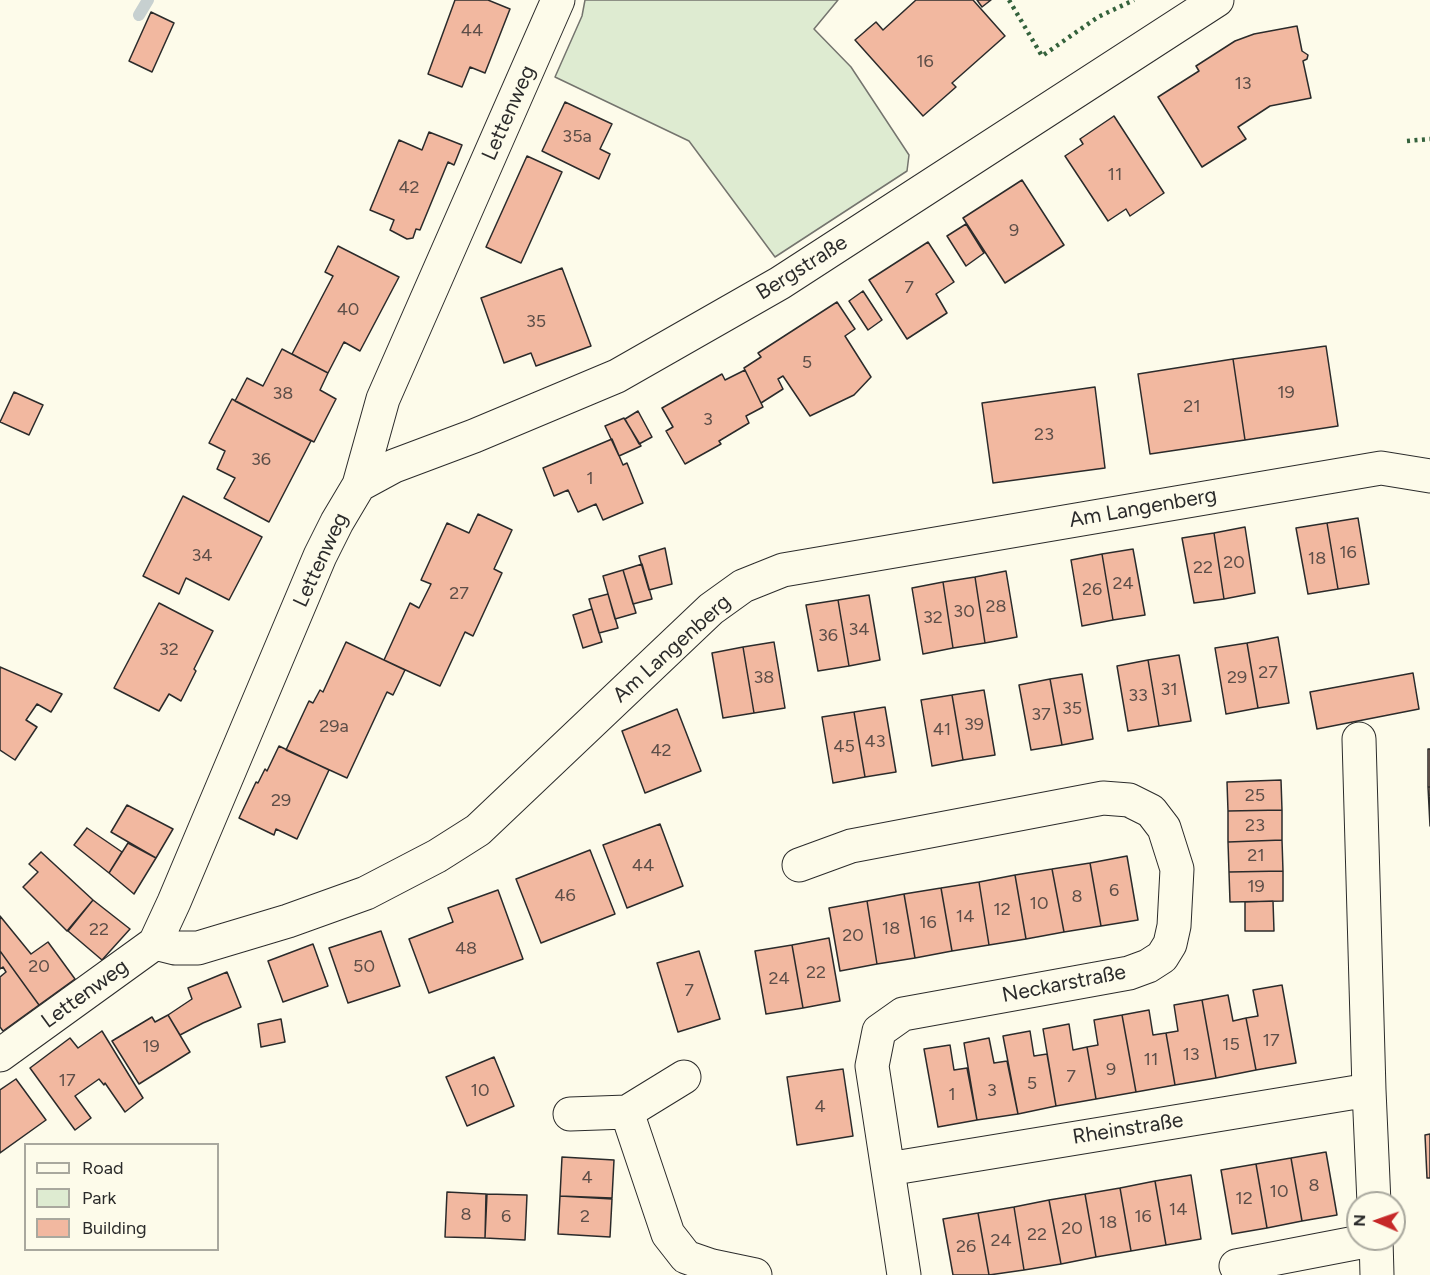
<!DOCTYPE html>
<html>
<head>
<meta charset="utf-8">
<style>
  body { margin:0 }
  #map { position:relative; width:1430px; height:1275px; overflow:hidden; background:#fdfbea; font-family:Figtree,sans-serif }
  canvas { display:block }
  .legend { position:absolute; left:24px; top:1143px; width:195px; height:108px; box-sizing:border-box; background:#fdfbea; border:2px solid #a9a89e; margin:0; padding:8px 10px; list-style:none; font-size:18px; color:#2b2b2b }
  .legend li { display:flex; align-items:center; gap:12px; height:30px }
  .legend b { width:30px; border:2px solid #a9a89e }
  .north { position:absolute; left:1346px; top:1191px; width:60px; height:60px; box-sizing:border-box; background:#fdfbea; border:2px solid #a9a89e; border-radius:50%; rotate:272deg; font-size:16px; font-weight:700; line-height:24px; text-align:center; color:#2b2b2b }
  .north::after { content:''; display:block; margin:auto; width:21px; height:27px; background:#c62828; clip-path:polygon(50% 0,100% 100%,50% 72%,0 100%) }
</style>
</head>
<body>
<div id="map">
<canvas width="1430" height="1275"></canvas>
<ul class="legend">
<li><b style="height:8px;background:#fdfbea"></b>Road</li>
<li><b style="height:16px;background:#deebd1"></b>Park</li>
<li><b style="height:16px;background:#f2b8a0"></b>Building</li>
</ul>
<div class="north">N</div>
</div>
<script>
const c = document.querySelector('canvas').getContext('2d');
c.lineJoin = 'round';
function paint(path, color) {
  c.fillStyle = color;
  c.fill(path, 'evenodd');
}
function toPath(rows) {
  const path = new Path2D();
  for (const r of rows) {
    path.moveTo(r[0], r[1]);
    for (let i = 2; i < r.length; i += 2) path.lineTo(r[i], r[i + 1]);
  }
  return path;
}
function stroke(path, color, width, dash) {
  c.strokeStyle = color;
  c.lineWidth = width;
  c.lineCap = dash ? 'butt' : 'round';
  c.setLineDash(dash || []);
  c.stroke(path);
}
function write(font, color, halo, rows, align = 'center') {
  c.font = font + ' Figtree,sans-serif';
  c.lineWidth = 4.5;
  c.setLineDash([]);
  c.textBaseline = 'middle';
  c.strokeStyle = halo;
  c.fillStyle = color;
  for (const [text, x, y, turn = 0] of rows) {
    c.save();
    c.translate(x, y);
    c.rotate((+turn || 0) * Math.PI / 180);
    c.textAlign = isNaN(turn) ? turn : align;
    if (halo) c.strokeText(text, 0, 0);
    c.fillText(text, 0, 0);
    c.restore();
  }
}
const green = toPath([
  [585,0,838,0,814,29,851,67,909,155,907,171,775,257,689,141,555,77,582,16,585,0]
]);
paint(green, '#deebd1');
stroke(green, '#74746e', 1.5);
stroke(toPath([
  [139,15,148,0]
]), '#c7d0d0', 12);
const building = toPath([
  [455,0,488,0,510,9,485,73,470,67,462,87,428,74,455,0],
  [916,0,973,0,1005,36,952,83,956,87,923,116,855,40,876,22,883,30,916,0],
  [977,0,991,0,982,7,977,0],
  [151,12,174,23,152,72,129,61,151,12],
  [1297,26,1302,51,1308,55,1307,59,1303,61,1311,98,1270,106,1238,127,1246,139,1202,167,1158,97,1199,71,1196,66,1235,41,1254,34,1297,26],
  [565,102,612,124,600,149,610,154,599,179,542,151,565,102],
  [1114,116,1164,193,1130,216,1126,209,1108,221,1065,156,1083,144,1080,139,1114,116],
  [429,132,462,145,454,165,448,162,420,230,416,229,413,238,407,239,390,230,394,220,370,210,399,140,422,150,429,132],
  [527,156,562,172,521,263,486,247,527,156],
  [1022,180,1064,245,1005,283,963,218,1022,180],
  [966,224,984,253,966,266,947,236,966,224],
  [928,242,954,282,936,294,947,313,907,339,869,280,928,242],
  [338,246,399,277,360,351,344,342,328,373,292,354,333,276,325,272,338,246],
  [562,268,591,346,536,366,531,353,504,363,481,298,562,268],
  [863,291,882,320,868,330,849,301,863,291],
  [837,302,855,329,845,336,871,377,854,395,810,416,783,376,778,379,783,389,761,403,744,368,761,357,758,353,837,302],
  [1326,346,1338,426,1245,440,1233,359,1326,346],
  [282,349,328,373,320,390,336,399,314,442,235,401,247,378,263,386,282,349],
  [1233,359,1245,440,1150,454,1138,374,1233,359],
  [745,370,763,407,746,416,749,423,719,441,721,444,685,464,666,431,673,427,662,408,722,374,725,380,745,370],
  [1095,387,1105,468,993,483,982,403,1095,387],
  [14,392,43,405,29,435,0,422,14,392],
  [232,399,311,441,269,522,224,498,235,478,217,469,225,451,209,443,232,399],
  [638,411,652,437,639,444,625,419,638,411],
  [624,418,641,446,619,456,605,426,624,418],
  [612,439,623,465,627,463,643,503,603,520,596,504,578,512,568,490,554,496,543,468,612,439],
  [183,496,262,537,229,600,186,578,179,594,143,576,183,496],
  [478,514,512,530,494,569,502,573,473,636,465,632,440,686,384,660,410,603,419,608,431,584,421,580,447,523,469,533,478,514],
  [1358,518,1369,584,1338,589,1327,523,1358,518],
  [1327,523,1338,589,1308,594,1296,528,1327,523],
  [1245,527,1255,593,1224,599,1214,533,1245,527],
  [1214,533,1224,599,1194,603,1182,538,1214,533],
  [665,548,672,584,649,590,639,556,665,548],
  [1133,549,1145,615,1113,620,1102,554,1133,549],
  [1102,554,1113,620,1082,626,1071,560,1102,554],
  [642,564,652,599,633,604,623,570,642,564],
  [623,570,636,613,615,619,603,576,623,570],
  [1006,571,1017,637,985,643,975,577,1006,571],
  [975,577,985,643,953,648,943,582,975,577],
  [943,582,953,648,923,654,912,588,943,582],
  [608,594,618,628,599,633,589,599,608,594],
  [869,595,880,660,849,666,838,600,869,595],
  [838,600,849,666,818,671,806,605,838,600],
  [159,603,213,631,194,669,196,671,181,701,169,694,159,711,114,688,159,603],
  [592,609,602,642,583,648,573,615,592,609],
  [1278,637,1289,703,1258,708,1247,643,1278,637],
  [346,642,405,670,393,695,387,692,347,778,286,750,309,701,313,703,320,690,323,692,346,642],
  [774,642,785,708,754,713,743,647,774,642],
  [1247,643,1258,708,1226,714,1215,648,1247,643],
  [743,647,754,713,723,718,712,653,743,647],
  [1179,655,1191,721,1159,726,1148,660,1179,655],
  [1148,660,1159,726,1128,731,1117,666,1148,660],
  [0,667,62,694,51,712,37,704,26,720,37,727,15,760,0,750,0,667],
  [1413,673,1419,709,1317,729,1310,692,1413,673],
  [1082,674,1093,739,1062,745,1050,679,1082,674],
  [1050,679,1062,745,1031,750,1019,685,1050,679],
  [984,690,995,755,963,760,952,695,984,690],
  [952,695,963,760,932,766,921,700,952,695],
  [885,707,896,772,865,777,854,712,885,707],
  [677,709,701,771,645,793,622,731,677,709],
  [854,712,865,777,833,783,822,717,854,712],
  [279,746,329,770,297,839,276,829,274,835,239,818,256,782,258,783,265,769,267,771,279,746],
  [1428,749,1430,749,1430,787,1428,787,1428,749],
  [1281,780,1282,810,1228,811,1227,782,1281,780],
  [1428,787,1430,787,1430,826,1428,787],
  [127,805,173,829,156,858,111,832,127,805],
  [1282,810,1282,840,1228,842,1228,811,1282,810],
  [660,824,683,886,627,908,603,845,660,824],
  [87,828,122,852,109,873,74,845,87,828],
  [1282,840,1283,871,1229,872,1228,842,1282,840],
  [128,843,156,858,134,894,109,873,128,843],
  [590,850,615,914,541,943,516,879,590,850],
  [41,852,93,900,67,931,23,887,38,872,29,864,41,852],
  [1127,856,1138,920,1101,926,1090,863,1127,856],
  [1090,863,1101,926,1064,932,1052,869,1090,863],
  [1052,869,1064,932,1026,939,1015,875,1052,869],
  [1283,871,1283,901,1230,902,1229,872,1283,871],
  [1015,875,1026,939,989,945,979,882,1015,875],
  [979,882,989,945,952,951,941,888,979,882],
  [941,888,952,951,915,958,904,894,941,888],
  [498,890,523,959,429,993,409,939,453,922,448,908,498,890],
  [904,894,915,958,877,964,867,901,904,894],
  [93,900,130,929,102,960,68,931,93,900],
  [867,901,877,964,840,971,829,908,867,901],
  [1273,901,1274,931,1245,931,1245,902,1273,901],
  [0,916,31,954,48,942,75,979,39,1005,0,951,0,916],
  [381,931,400,986,348,1003,329,948,381,931],
  [829,938,840,1001,803,1008,792,945,829,938],
  [313,944,328,986,283,1002,268,961,313,944],
  [792,945,803,1008,766,1014,755,951,792,945],
  [0,951,39,1005,3,1031,0,1027,0,977,6,972,3,967,0,969,0,951],
  [699,951,720,1019,678,1032,657,963,699,951],
  [227,972,241,1007,203,1023,180,1035,168,1015,192,999,188,988,227,972],
  [1282,985,1296,1063,1256,1070,1246,1018,1258,1016,1253,990,1282,985],
  [1228,995,1233,1021,1246,1018,1256,1070,1216,1078,1202,1000,1228,995],
  [1202,1000,1216,1078,1175,1085,1166,1033,1178,1031,1174,1005,1202,1000],
  [1149,1010,1153,1035,1166,1033,1175,1085,1136,1092,1122,1015,1149,1010],
  [168,1015,190,1052,139,1084,112,1041,152,1017,155,1022,168,1015],
  [1122,1015,1136,1092,1096,1099,1087,1047,1098,1045,1094,1020,1122,1015],
  [281,1019,285,1042,261,1047,258,1024,281,1019],
  [1069,1024,1073,1050,1087,1047,1096,1099,1056,1106,1043,1029,1069,1024],
  [102,1031,143,1098,125,1112,105,1083,104,1085,99,1079,75,1096,91,1118,75,1130,30,1068,70,1038,78,1048,102,1031],
  [1030,1031,1034,1056,1047,1054,1056,1106,1018,1114,1003,1036,1030,1031],
  [989,1038,994,1063,1007,1061,1018,1114,977,1120,964,1043,989,1038],
  [950,1045,954,1070,967,1068,977,1120,938,1127,924,1049,950,1045],
  [494,1057,514,1106,467,1126,446,1077,494,1057],
  [843,1069,853,1136,797,1145,787,1077,843,1069],
  [16,1079,46,1120,0,1153,0,1090,16,1079],
  [1430,1134,1430,1178,1427,1178,1425,1135,1430,1134],
  [1326,1152,1337,1215,1302,1221,1291,1158,1326,1152],
  [562,1157,614,1160,612,1198,560,1196,562,1157],
  [1291,1158,1302,1221,1267,1228,1256,1164,1291,1158],
  [1256,1164,1267,1228,1232,1234,1221,1170,1256,1164],
  [1191,1175,1201,1239,1166,1245,1155,1181,1191,1175],
  [1155,1181,1166,1245,1131,1251,1120,1188,1155,1181],
  [1120,1188,1131,1251,1096,1257,1085,1194,1120,1188],
  [447,1192,486,1194,485,1238,445,1237,447,1192],
  [487,1194,527,1195,525,1240,485,1238,487,1194],
  [1085,1194,1096,1257,1061,1264,1049,1200,1085,1194],
  [560,1196,612,1199,610,1237,558,1234,560,1196],
  [1049,1200,1061,1264,1024,1270,1014,1207,1049,1200],
  [1014,1207,1024,1270,989,1275,978,1213,1014,1207],
  [978,1213,989,1275,953,1275,943,1219,978,1213]
]);
paint(building, '#f2b8a0');
stroke(building, '#2b2b2b', 1.5);
const minor = toPath([
  [359,485,394,466,474,436,617,376,780,283,1217,0],
  [1359,739,1369,1090,1374,1203],
  [799,865,851,846,1103,798,1129,800,1151,811,1164,828,1177,869,1174,926,1170,944,1162,957,1148,966,1129,973,903,1014,879,1031,872,1066,904,1275],
  [155,943,175,948,198,948,288,921,366,893,437,856,478,830,711,609,743,586,783,570,1381,468,1430,476],
  [0,1055,155,943,174,902,320,556,337,522,359,485,383,399,558,0],
  [627,1112,684,1077],
  [570,1114,627,1112,668,1234,686,1257,712,1266,755,1275],
  [888,1169,1369,1090],
  [1376,1239,1377,1275],
  [1236,1266,1376,1239]
]);
stroke(minor, '#2b2b2b', 35);
stroke(minor, '#fdfbea', 33);
stroke(toPath([
  [1009,0,1042,56,1098,17,1134,0],
  [1407,141,1430,139]
]), '#34623c', 4.5, [3, 4.5]);
write('18px', '#5d4e48', null, [
  ["44",472,31],
  ["16",925,62],
  ["13",1243,84],
  ["35a",577,137],
  ["11",1115,175],
  ["42",409,188],
  ["9",1014,231],
  ["7",909,288],
  ["40",348,310],
  ["35",536,322],
  ["5",807,363],
  ["19",1286,393],
  ["38",283,394],
  ["21",1192,407],
  ["3",708,420],
  ["23",1044,435],
  ["36",261,460],
  ["1",590,479],
  ["16",1348,553],
  ["34",202,556],
  ["18",1317,559],
  ["20",1234,563],
  ["22",1203,568],
  ["24",1123,584],
  ["26",1092,590],
  ["27",459,594],
  ["28",996,607],
  ["30",964,612],
  ["32",933,618],
  ["34",859,630],
  ["36",828,636],
  ["32",169,650],
  ["27",1268,673],
  ["38",764,678],
  ["29",1237,678],
  ["31",1169,690],
  ["33",1138,696],
  ["35",1072,709],
  ["37",1041,715],
  ["39",974,725],
  ["29a",334,727],
  ["41",942,730],
  ["43",875,742],
  ["45",844,747],
  ["42",661,751],
  ["25",1255,796],
  ["29",281,801],
  ["23",1255,826],
  ["21",1256,856],
  ["44",643,866],
  ["19",1256,887],
  ["6",1114,891],
  ["46",565,896],
  ["8",1077,897],
  ["10",1039,904],
  ["12",1002,910],
  ["14",965,917],
  ["16",928,923],
  ["18",891,929],
  ["22",99,930],
  ["20",853,936],
  ["48",466,949],
  ["20",39,967],
  ["50",364,967],
  ["22",816,973],
  ["24",779,979],
  ["7",689,991],
  ["17",1271,1041],
  ["15",1231,1045],
  ["19",151,1047],
  ["13",1191,1055],
  ["11",1151,1060],
  ["9",1111,1070],
  ["7",1071,1077],
  ["17",67,1081],
  ["5",1032,1084],
  ["10",480,1091],
  ["3",992,1091],
  ["1",952,1095],
  ["4",820,1107],
  ["4",587,1178],
  ["8",1314,1186],
  ["10",1279,1192],
  ["12",1244,1199],
  ["14",1178,1210],
  ["8",466,1215],
  ["6",506,1217],
  ["2",585,1217],
  ["16",1143,1217],
  ["18",1108,1223],
  ["20",1072,1229],
  ["22",1037,1235],
  ["24",1001,1241],
  ["26",966,1247]
]);
write('21px', '#2b2b2b', '#fdfbea', [
  ["Lettenweg",509,113,-66],
  ["Bergstraße",802,268,-32],
  ["Am Langenberg",1143,508,-10],
  ["Lettenweg",321,560,-65],
  ["Am Langenberg",672,649,-42],
  ["Neckarstraße",1064,984,-11],
  ["Lettenweg",85,994,-36],
  ["Rheinstraße",1128,1129,-9]
]);
</script>
</body>
</html>
